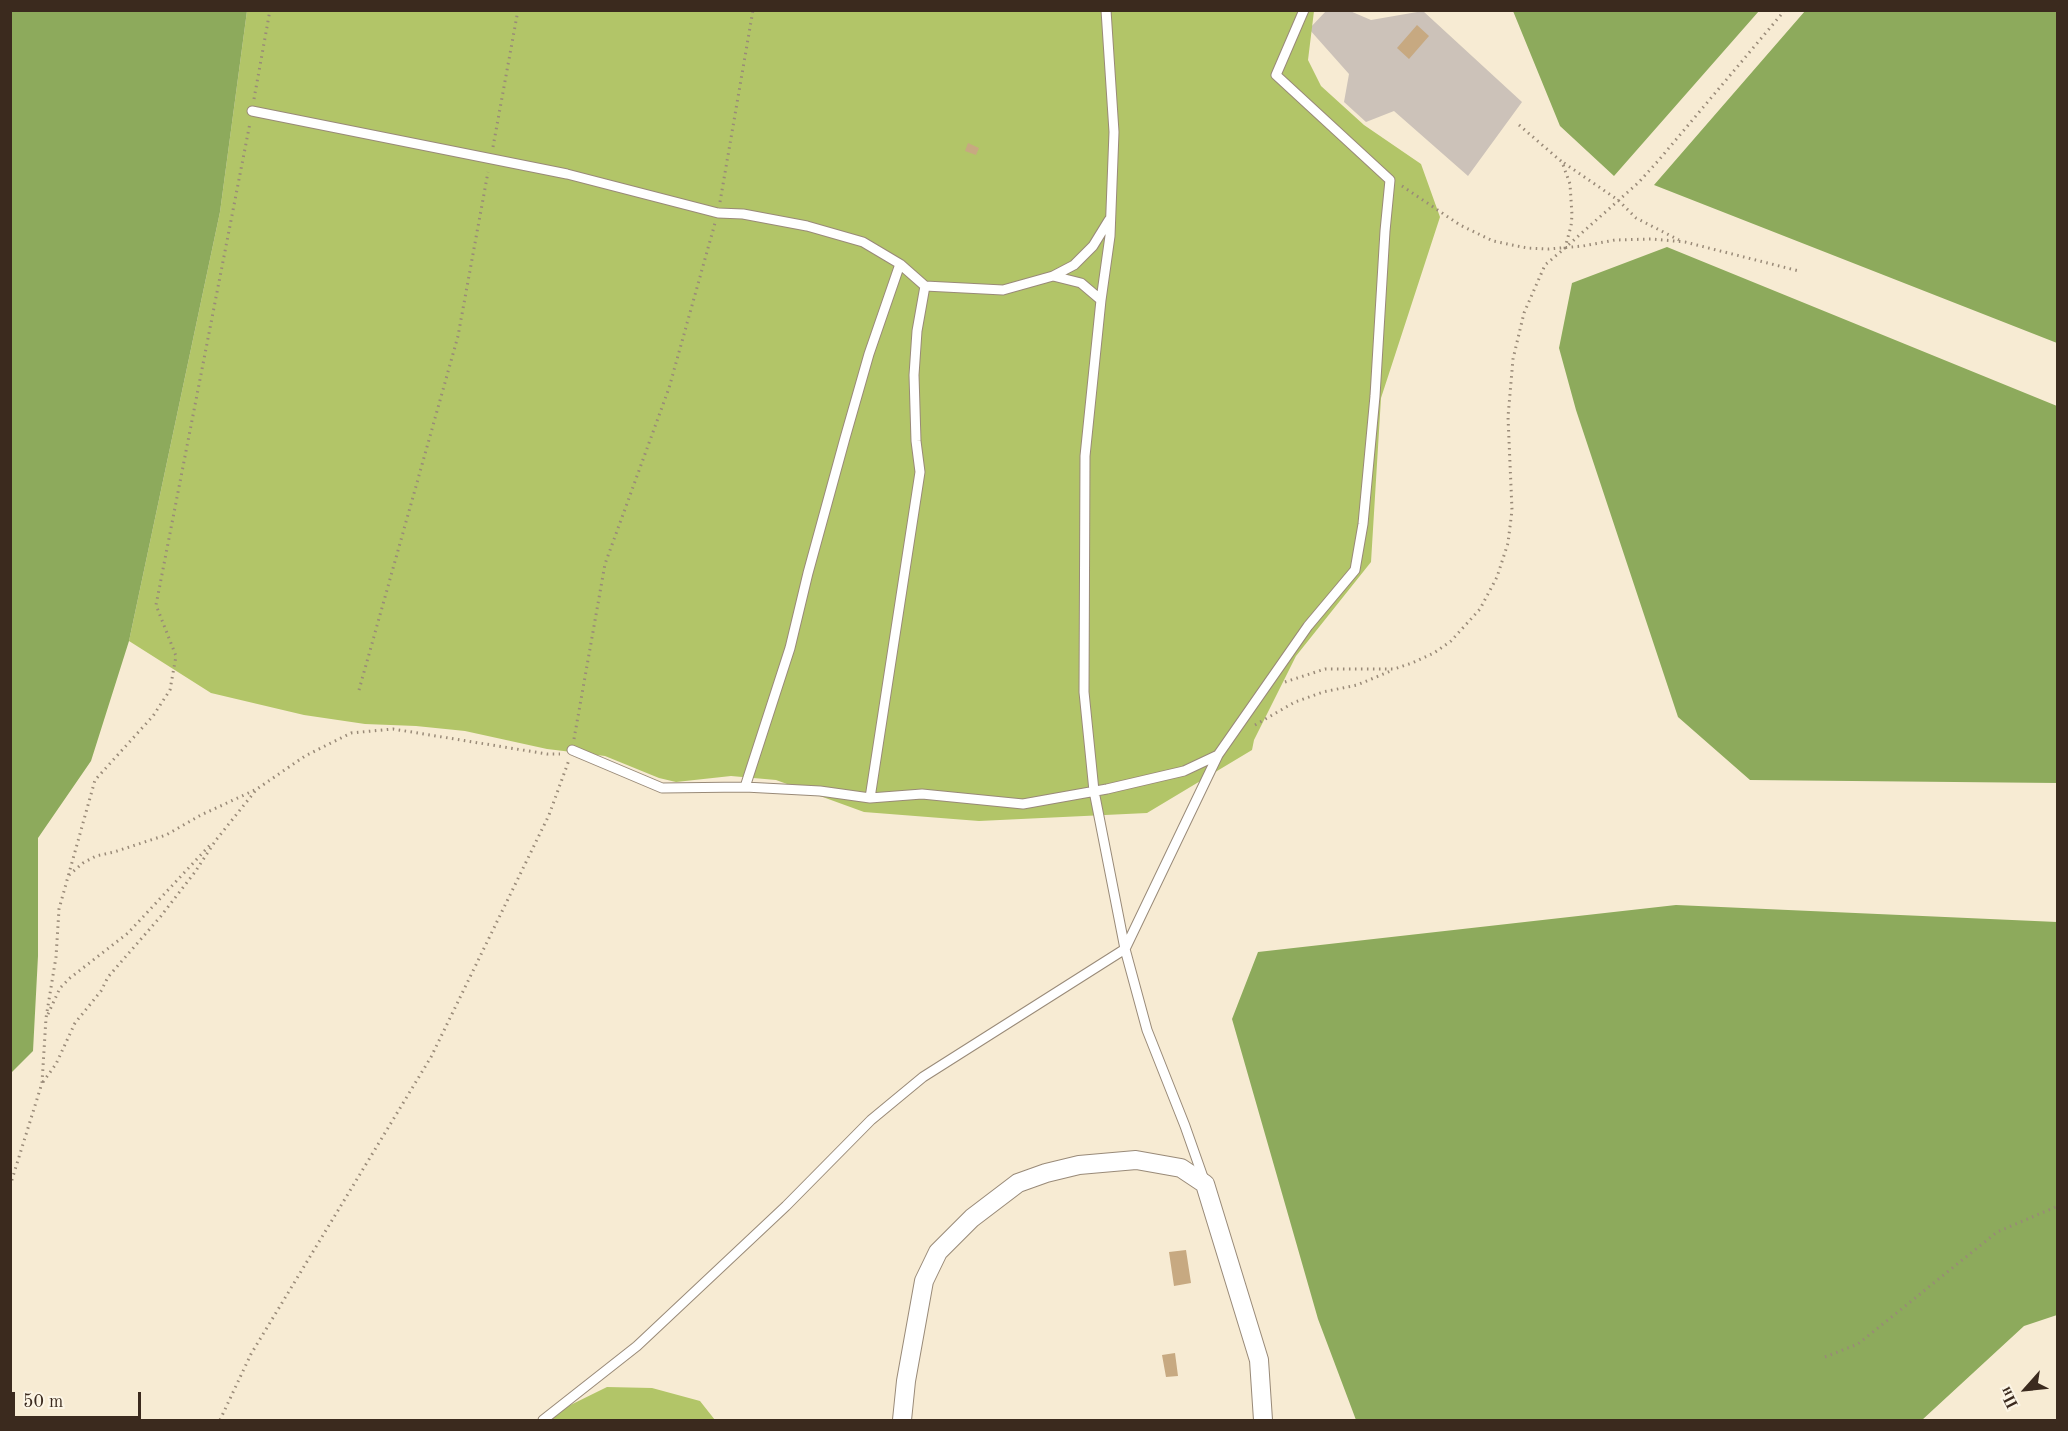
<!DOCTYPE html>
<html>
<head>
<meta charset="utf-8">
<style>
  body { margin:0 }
  #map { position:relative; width:2068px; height:1431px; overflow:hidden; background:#f7ebd3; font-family:"Old Standard TT",serif }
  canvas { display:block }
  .frame { position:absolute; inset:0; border:12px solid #3b2a1e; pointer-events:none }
  .north { position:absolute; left:1996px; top:1359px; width:60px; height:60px; -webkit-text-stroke:4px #fcf5e5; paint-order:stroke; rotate:243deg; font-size:16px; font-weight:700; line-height:24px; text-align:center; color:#3b2a1e }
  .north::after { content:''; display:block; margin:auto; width:21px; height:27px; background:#3b2a1e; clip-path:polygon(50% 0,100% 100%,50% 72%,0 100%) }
  .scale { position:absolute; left:12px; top:1392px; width:129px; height:27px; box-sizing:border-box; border:3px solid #3b2a1e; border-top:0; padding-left:8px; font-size:18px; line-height:21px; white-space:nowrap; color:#3b2a1e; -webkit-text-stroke:4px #fcf5e5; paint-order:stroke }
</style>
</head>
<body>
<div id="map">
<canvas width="2068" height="1431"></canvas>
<div class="frame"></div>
<div class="north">Пн</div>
<div class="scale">50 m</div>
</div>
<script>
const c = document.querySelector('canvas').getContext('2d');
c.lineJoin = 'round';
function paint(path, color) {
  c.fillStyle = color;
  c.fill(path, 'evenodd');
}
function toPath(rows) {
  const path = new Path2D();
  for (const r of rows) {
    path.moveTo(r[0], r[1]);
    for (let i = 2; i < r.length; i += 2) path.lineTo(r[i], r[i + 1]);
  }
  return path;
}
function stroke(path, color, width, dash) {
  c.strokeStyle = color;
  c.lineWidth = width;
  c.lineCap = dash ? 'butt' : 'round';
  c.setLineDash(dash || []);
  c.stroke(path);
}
paint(toPath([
  [1326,11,1350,11,1371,20,1423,11,1522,102,1468,176,1394,111,1366,122,1344,102,1349,74,1309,29]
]), '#ccc2b9');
paint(toPath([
  [247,11,1314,11,1308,60,1321,86,1364,125,1421,164,1440,217,1381,398,1371,562,1296,656,1254,740,1252,750,1147,813,979,821,864,812,776,780,731,776,676,782,659,778,605,756,547,749,465,731,416,726,365,724,304,715,211,693,129,641,220,212],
  [607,1387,652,1388,700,1401,715,1420,540,1420]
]), '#b2c568');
paint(toPath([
  [10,11,247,11,220,212,129,641,91,761,38,838,38,956,33,1051,12,1072],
  [1513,11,1759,11,1614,176,1560,126],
  [1805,11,2057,11,2057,343,1654,185],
  [1667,247,2057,406,2057,783,1750,780,1678,717,1576,410,1559,348,1572,283],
  [1676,905,2057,922,2057,1315,2024,1326,1922,1420,1356,1420,1318,1319,1232,1019,1258,952]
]), '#8daa5c');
paint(toPath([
  [1417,25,1429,36,1409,59,1397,48],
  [968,143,979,148,976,155,965,151],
  [1186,1250,1191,1283,1174,1286,1169,1252],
  [1175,1353,1178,1376,1166,1377,1162,1355]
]), '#c7a981');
const service = toPath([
  [1106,10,1114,132,1110,236,1101,300,1085,456,1084,692,1094,791,1125,949,1147,1030,1185,1126,1204,1180],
  [252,111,567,174,718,213,743,214,807,226,863,242,900,264,925,286,1003,290,1053,276,1074,265,1093,246,1109,220],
  [1053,276,1081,283,1101,300],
  [572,750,662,788,745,787,820,791,870,798,922,794,1023,804,1107,789,1184,771,1218,755,1308,626,1355,570,1363,524,1375,396,1385,231,1390,180,1276,75,1304,10],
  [745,787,790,648,808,573,845,438,869,354,900,264],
  [870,798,920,472,916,441,914,375,917,331,925,286],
  [543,1420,637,1346,786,1206,871,1120,923,1077,1125,949,1218,755]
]);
const minor = toPath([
  [902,1420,906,1381,924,1281,938,1252,972,1218,1018,1183,1046,1173,1079,1165,1136,1160,1181,1168,1205,1184,1259,1360,1263,1420]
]);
stroke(service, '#998a78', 11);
stroke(minor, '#998a78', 20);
stroke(toPath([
  [254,99,270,10],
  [1519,125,1562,162,1570,184,1572,215,1571,226,1565,248,1639,182,1658,161,1785,10],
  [493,147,518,10],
  [1564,163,1618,200,1636,218,1679,240],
  [1402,186,1460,225,1493,241,1527,248,1549,249,1583,246,1615,240,1652,239,1685,242,1799,271],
  [720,202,753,10],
  [1285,682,1325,669,1394,669,1412,663,1434,653,1451,641,1480,609,1497,577,1508,543,1512,510,1508,417,1513,359,1524,313,1545,265,1565,248],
  [359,690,458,336,488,172],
  [1255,725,1295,702,1323,692,1357,685,1393,670],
  [574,739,605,564,669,388,715,223],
  [69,875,83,863,96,856,114,852,166,835,201,815,257,789,305,756,351,733,393,729,547,754,560,754],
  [48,1014,60,988,70,978,128,933,210,845],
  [43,1082,56,1064,75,1023,101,991,108,977,161,916,195,872,216,840,256,790],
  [10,1186,42,1083,46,1018,56,957,59,909,95,780,153,716,170,690,176,656,156,605,250,123],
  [1825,1357,1858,1344,1997,1232,2058,1206],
  [220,1420,251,1354,431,1057,549,815,569,760]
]), '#998a78', 3, [1.5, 4.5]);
stroke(service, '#fff', 9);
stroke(minor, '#fff', 18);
</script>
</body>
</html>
